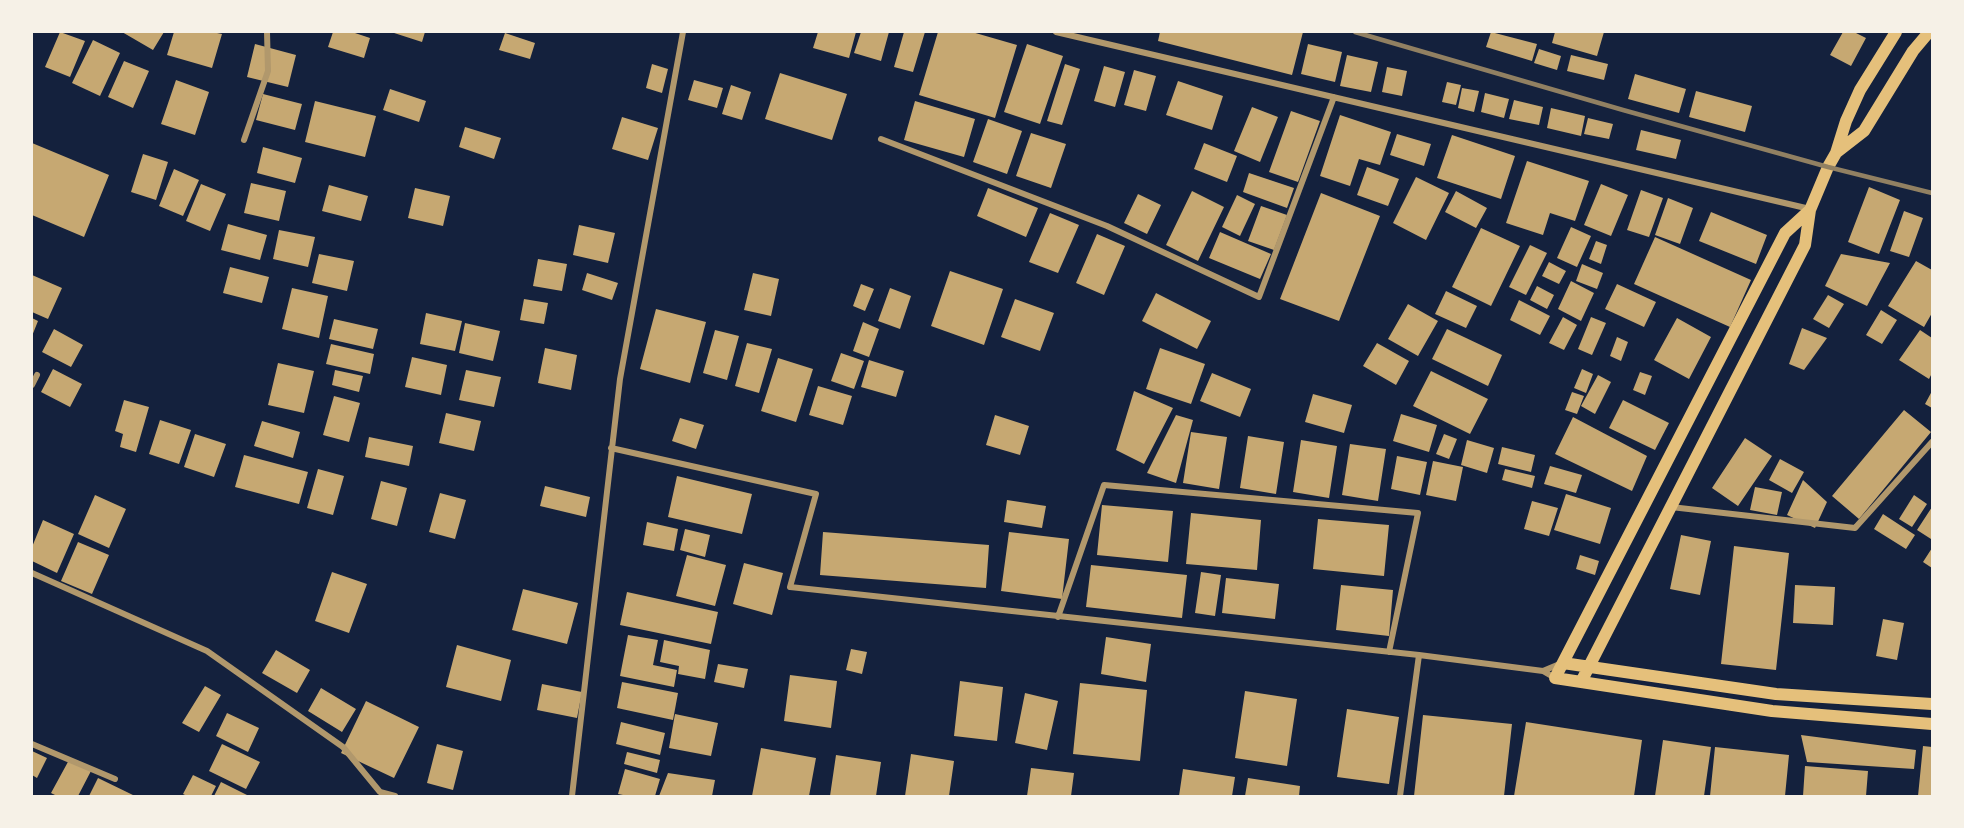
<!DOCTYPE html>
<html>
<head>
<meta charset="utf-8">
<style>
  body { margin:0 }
  #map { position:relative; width:1964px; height:828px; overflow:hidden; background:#14213d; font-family:Ubuntu,sans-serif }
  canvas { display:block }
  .frame { position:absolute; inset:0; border:33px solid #f6f1e7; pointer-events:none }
</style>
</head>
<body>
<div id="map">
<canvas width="1964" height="828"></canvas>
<div class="frame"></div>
</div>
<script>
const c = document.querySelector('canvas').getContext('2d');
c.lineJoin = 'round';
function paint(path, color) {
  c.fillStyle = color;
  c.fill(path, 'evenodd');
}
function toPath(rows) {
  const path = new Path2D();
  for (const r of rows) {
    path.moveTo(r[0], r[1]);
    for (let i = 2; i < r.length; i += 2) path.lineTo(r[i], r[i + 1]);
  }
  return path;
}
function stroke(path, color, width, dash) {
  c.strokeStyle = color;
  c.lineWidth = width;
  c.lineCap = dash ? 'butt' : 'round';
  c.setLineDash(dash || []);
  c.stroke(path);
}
paint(toPath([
  [60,32,85,41,70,77,45,67],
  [122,32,164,32,153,50],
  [174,32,212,32,222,34,212,68,167,55],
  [333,32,352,32,370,38,364,58,328,47],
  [391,32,425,32,422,42],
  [818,32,856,32,849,58,813,48],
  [861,32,889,32,881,61,854,53],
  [904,32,925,32,913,72,894,67],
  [938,32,972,32,1017,45,995,118,919,95],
  [1160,32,1303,32,1292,75,1158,41],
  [1491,32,1537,44,1532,61,1486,47],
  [1555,32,1604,32,1597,56,1552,43],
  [1843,32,1854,32,1866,38,1851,66,1830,55],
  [505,33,535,43,530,59,499,50],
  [93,40,120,53,100,96,72,83],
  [255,44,296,55,288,87,247,77],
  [1027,44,1063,56,1040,124,1004,112],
  [1308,44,1342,52,1335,82,1301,74],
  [1539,49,1561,56,1557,70,1534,63],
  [1347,55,1378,62,1371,92,1340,86],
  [1571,55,1608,64,1604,80,1567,71],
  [124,61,149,71,133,108,108,97],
  [652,64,668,69,662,93,646,88],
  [1065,64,1080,69,1062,125,1047,121],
  [1104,66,1125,72,1115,107,1094,101],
  [1387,67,1407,71,1402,96,1382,92],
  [1134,70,1156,76,1146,111,1124,105],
  [780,73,847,94,832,140,765,119],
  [1635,74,1686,89,1679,113,1628,99],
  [176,80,209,92,195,135,161,124],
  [694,80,723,88,717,108,688,100],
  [1178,81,1223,96,1212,130,1166,115],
  [1447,82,1461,85,1456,105,1442,102],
  [731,85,751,92,742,120,722,114],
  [1462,88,1479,91,1474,112,1458,108],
  [390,89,426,101,419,122,383,110],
  [1696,91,1752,106,1745,132,1689,117],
  [1485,93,1509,99,1504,118,1481,112],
  [263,94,302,104,295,130,256,120],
  [1514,100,1543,107,1539,125,1509,119],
  [315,101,376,116,365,157,305,142],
  [915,101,975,119,964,157,904,140],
  [1252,107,1278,117,1260,162,1234,151],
  [1551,108,1585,116,1581,136,1547,128],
  [1291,111,1320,121,1298,182,1269,172],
  [1340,115,1391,132,1380,165,1359,159,1350,186,1320,176],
  [622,117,658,128,648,160,612,149],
  [1588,118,1613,124,1609,139,1584,134],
  [988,119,1022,131,1007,174,973,162],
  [465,127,501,138,494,159,459,147],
  [1641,130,1681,140,1676,159,1636,150],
  [1031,133,1066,144,1051,188,1016,176],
  [1397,134,1431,144,1424,166,1390,155],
  [1452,135,1515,156,1501,199,1437,178],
  [32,143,109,175,84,237,32,215],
  [1204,143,1237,156,1227,182,1194,169],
  [263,147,302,158,295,183,257,173],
  [143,154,168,162,156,200,131,192],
  [1527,161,1589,181,1575,221,1550,213,1543,235,1506,223],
  [1367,167,1399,179,1388,206,1357,195],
  [174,169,199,180,183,216,159,206],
  [1249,173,1294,188,1287,208,1243,192],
  [1416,177,1449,193,1426,240,1393,223],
  [251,183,286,191,279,221,244,213],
  [201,184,226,194,210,231,186,221],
  [1601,184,1628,195,1611,236,1584,225],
  [329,185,368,196,361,221,322,211],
  [1869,187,1900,200,1879,254,1848,242],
  [415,188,450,196,443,226,408,218],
  [988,188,1038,208,1026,237,977,216],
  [1641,190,1663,198,1649,237,1627,230],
  [1192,191,1224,207,1198,261,1166,245],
  [1456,191,1487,208,1476,228,1445,212],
  [1321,193,1380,216,1339,321,1280,299],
  [1138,194,1161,205,1147,234,1124,223],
  [1237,195,1255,204,1240,236,1222,227],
  [1668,198,1693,208,1680,244,1655,235],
  [1261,206,1287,215,1274,250,1248,241],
  [1904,211,1923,218,1909,257,1890,251],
  [1711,212,1767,235,1756,264,1699,241],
  [1050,213,1079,225,1058,273,1029,262],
  [228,224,267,235,260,260,221,250],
  [579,225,615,233,608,263,573,255],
  [1571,227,1591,236,1577,267,1557,258],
  [1481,228,1520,246,1491,306,1452,287],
  [279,230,315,237,308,267,273,259],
  [1220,232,1271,254,1260,279,1209,258],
  [1097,234,1125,246,1104,295,1076,283],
  [1655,237,1751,280,1730,327,1634,284],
  [1596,241,1607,245,1601,264,1589,259],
  [1530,245,1547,253,1526,295,1509,287],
  [319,254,354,261,347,291,312,283],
  [1841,254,1890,263,1867,306,1825,286],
  [538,259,567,264,562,291,533,286],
  [1916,261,1932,270,1932,313,1924,327,1888,306],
  [1549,262,1566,271,1559,284,1542,276],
  [1582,264,1603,273,1597,289,1576,281],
  [230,267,269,277,262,303,223,293],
  [950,271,1003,289,984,345,931,326],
  [587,273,618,283,612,300,582,290],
  [753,273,779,279,771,316,744,310],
  [32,275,62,288,48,319,32,312],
  [1571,281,1594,293,1581,321,1558,309],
  [861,284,874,289,865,311,853,306],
  [1617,284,1656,302,1644,327,1605,309],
  [1537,286,1554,295,1547,309,1530,300],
  [292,288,328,296,319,338,282,329],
  [890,288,911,296,900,329,878,321],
  [1446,291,1477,306,1466,328,1435,314],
  [1156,293,1211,321,1197,349,1142,321],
  [1828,295,1844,304,1829,328,1813,319],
  [524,299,548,303,544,324,520,320],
  [1015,299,1054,313,1040,351,1001,337],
  [1519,300,1550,316,1540,335,1510,320],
  [1408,304,1438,321,1418,356,1388,339],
  [656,309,706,322,690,383,640,369],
  [1881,310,1897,320,1882,344,1866,335],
  [426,313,462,321,455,351,420,344],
  [1563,317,1577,325,1564,350,1549,343],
  [1591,317,1606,323,1592,355,1578,349],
  [32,318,38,321,32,336],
  [1677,318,1711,337,1689,379,1654,360],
  [334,319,378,329,373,349,329,339],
  [863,322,879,329,869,357,853,351],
  [465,323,500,331,493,361,459,353],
  [1802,328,1827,338,1804,370,1789,364],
  [54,329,83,345,71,367,42,352],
  [1447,329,1502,355,1488,386,1432,359],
  [715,330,739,336,727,380,703,373],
  [1920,330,1932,338,1932,373,1929,379,1899,360],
  [1617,337,1628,342,1621,361,1610,356],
  [747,343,772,349,759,393,735,386],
  [1377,343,1409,361,1396,385,1363,366],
  [331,344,374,354,370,374,326,364],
  [545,348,577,355,571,390,538,383],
  [1160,348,1205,364,1191,404,1146,389],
  [841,353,864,361,854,389,831,381],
  [412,357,447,365,441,395,405,387],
  [778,358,813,369,796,422,761,411],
  [869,360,904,371,896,397,861,387],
  [278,363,314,371,304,413,268,405],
  [53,369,82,384,70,407,41,392],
  [1582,369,1593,374,1586,393,1574,388],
  [335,370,363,376,359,392,332,385],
  [466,370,501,377,494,407,459,400],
  [1431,371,1488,399,1470,434,1413,406],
  [1640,372,1652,376,1645,395,1633,390],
  [1212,373,1251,389,1240,417,1200,401],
  [1598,375,1611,382,1595,414,1581,406],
  [818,386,852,396,843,425,809,415],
  [1134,391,1173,408,1144,464,1116,450],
  [1932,391,1932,408,1925,404],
  [1572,392,1584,396,1577,414,1565,410],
  [1313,394,1352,405,1344,433,1305,422],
  [334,396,360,403,349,442,323,435],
  [124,400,149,407,136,452,120,447,123,434,115,431],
  [1623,400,1669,423,1655,450,1609,428],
  [1904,410,1931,432,1859,519,1832,496],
  [446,413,481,421,474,451,439,443],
  [1401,414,1437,425,1429,452,1393,441],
  [995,415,1029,426,1020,455,986,445],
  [1176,415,1193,420,1176,483,1147,473],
  [1573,417,1647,456,1632,491,1555,454],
  [680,418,704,425,696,449,672,441],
  [160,420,191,430,179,464,149,454],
  [262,421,300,432,293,458,254,446],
  [1191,432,1227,437,1219,489,1183,483],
  [195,434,226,444,214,477,184,467],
  [1444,434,1457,439,1449,459,1436,454],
  [1248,436,1284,442,1276,494,1240,488],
  [369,437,413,446,409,466,365,457],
  [1745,438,1772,456,1738,506,1712,488],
  [1301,440,1337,446,1329,498,1293,492],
  [1467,440,1494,448,1487,473,1461,465],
  [1350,444,1386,449,1378,501,1342,495],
  [1502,447,1535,455,1531,472,1498,464],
  [244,455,308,472,299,504,235,487],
  [1397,456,1427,462,1420,495,1391,489],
  [1780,459,1804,472,1792,493,1769,480],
  [1433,461,1463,467,1456,501,1426,495],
  [1550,466,1582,475,1576,493,1544,484],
  [318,469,344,476,333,515,307,508],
  [1505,469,1535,476,1532,488,1502,480],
  [677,476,752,494,742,534,668,517],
  [1803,480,1827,502,1815,528,1787,515],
  [381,481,407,488,397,526,371,519],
  [545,486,590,497,586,517,540,506],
  [1755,487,1782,492,1777,515,1750,510],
  [440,493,466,500,455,539,429,532],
  [1566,494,1611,508,1600,544,1554,530],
  [95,495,126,509,109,548,78,534],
  [1914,495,1927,504,1912,527,1899,519],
  [1007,500,1046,506,1042,528,1004,522],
  [1532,501,1558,508,1549,536,1524,529],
  [1102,505,1173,511,1168,562,1097,555],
  [1932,507,1932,537,1931,539,1917,530],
  [1191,513,1261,520,1257,570,1186,564],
  [1883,514,1915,535,1906,549,1874,529],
  [1318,519,1389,525,1384,576,1313,569],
  [43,520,74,534,57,573,32,561,32,547],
  [647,522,678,529,674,551,643,545],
  [685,529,710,535,705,557,680,550],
  [823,532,989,545,986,588,820,575],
  [1009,532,1069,539,1062,599,1001,591],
  [1681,535,1711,541,1700,595,1670,589],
  [78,542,109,555,92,594,61,581],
  [1734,546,1789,553,1776,670,1721,664],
  [1932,548,1932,568,1923,562],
  [687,555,726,565,715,606,676,596],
  [1580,555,1599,561,1595,575,1576,569],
  [744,563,783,573,772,615,733,604],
  [1091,565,1187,575,1182,618,1086,607],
  [332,572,367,584,349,633,315,621],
  [1201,572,1221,575,1215,616,1195,613],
  [1226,578,1279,584,1275,619,1222,613],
  [1341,585,1393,590,1389,636,1336,630],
  [1795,585,1835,587,1833,625,1793,623],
  [523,589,578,603,567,644,512,630],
  [627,592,718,612,711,644,620,625],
  [1883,619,1904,623,1897,660,1876,656],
  [628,635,658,640,653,665,677,670,674,687,620,676],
  [1106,637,1151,644,1146,682,1101,674],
  [664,640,710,650,705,679,678,674,679,666,660,662],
  [457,645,511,660,501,701,446,687],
  [851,649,867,652,862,674,846,670],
  [276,650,310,670,297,693,262,673],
  [718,664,748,669,744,688,714,682],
  [790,675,837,681,831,728,784,721],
  [960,681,1003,687,997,741,954,736],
  [622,682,678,693,673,720,617,708],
  [1080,683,1147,690,1140,761,1073,754],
  [542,684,582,692,577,718,537,710],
  [205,686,221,695,199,732,182,723],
  [321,688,356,709,342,732,308,711],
  [1245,691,1297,699,1287,766,1235,758],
  [1025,693,1058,701,1047,750,1015,743],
  [366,701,419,727,394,778,341,753],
  [1347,709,1399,717,1389,784,1337,777],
  [227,713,259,728,248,752,216,736],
  [675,714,718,723,711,756,669,748],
  [1423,715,1512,724,1504,796,1414,796],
  [621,722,665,733,660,755,616,744],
  [1526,722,1642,740,1634,796,1514,796],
  [1801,735,1916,750,1914,769,1807,762],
  [1663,740,1711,747,1704,796,1655,796],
  [222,744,260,762,246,789,209,771],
  [437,744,463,751,453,790,427,783],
  [1923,746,1932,747,1932,796,1918,796],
  [1715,747,1789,755,1785,796,1710,796],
  [761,748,816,758,809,796,752,796],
  [32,751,47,758,37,778,32,775],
  [627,752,660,760,657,773,624,764],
  [911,754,954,761,949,796,905,796],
  [836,755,881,762,876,796,830,796],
  [69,760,91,771,78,796,57,796,51,793],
  [1805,766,1868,771,1866,796,1803,796],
  [1031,768,1074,773,1071,796,1027,796],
  [625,769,660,779,655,796,628,796,618,794],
  [1183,769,1235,777,1232,796,1179,796],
  [668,773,715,780,712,796,659,796],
  [193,775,216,786,211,796,187,796,183,794],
  [98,778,135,796,89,796],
  [1248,778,1300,786,1299,796,1245,796],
  [221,782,247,795,246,796,214,796]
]), '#c6a872');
stroke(toPath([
  [1056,32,1810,209],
  [881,139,1107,226,1259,297,1334,97],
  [244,140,268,71,267,32],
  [32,385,37,375],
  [611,448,816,494,790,587,1419,655],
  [1671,507,1855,528,1932,442],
  [32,573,207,651,343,747,380,792,395,796],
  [1058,617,1104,485,1418,513,1389,652],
  [1543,671,1562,663],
  [32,744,115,779],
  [572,796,620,379,683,32],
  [1400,796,1419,655,1543,671,1555,678]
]), '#b1986c', 6);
stroke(toPath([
  [1837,152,1864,131,1913,51,1929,32],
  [1810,210,1785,233,1555,678,1772,711,1932,724],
  [1563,663,1776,694,1932,704],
  [1581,682,1805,245,1810,210,1828,167,1836,153,1846,121,1860,90,1896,32]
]), '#e5c07b', 12);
stroke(toPath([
  [1355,32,1623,110,1828,167,1932,193]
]), '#918062', 4.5);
</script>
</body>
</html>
